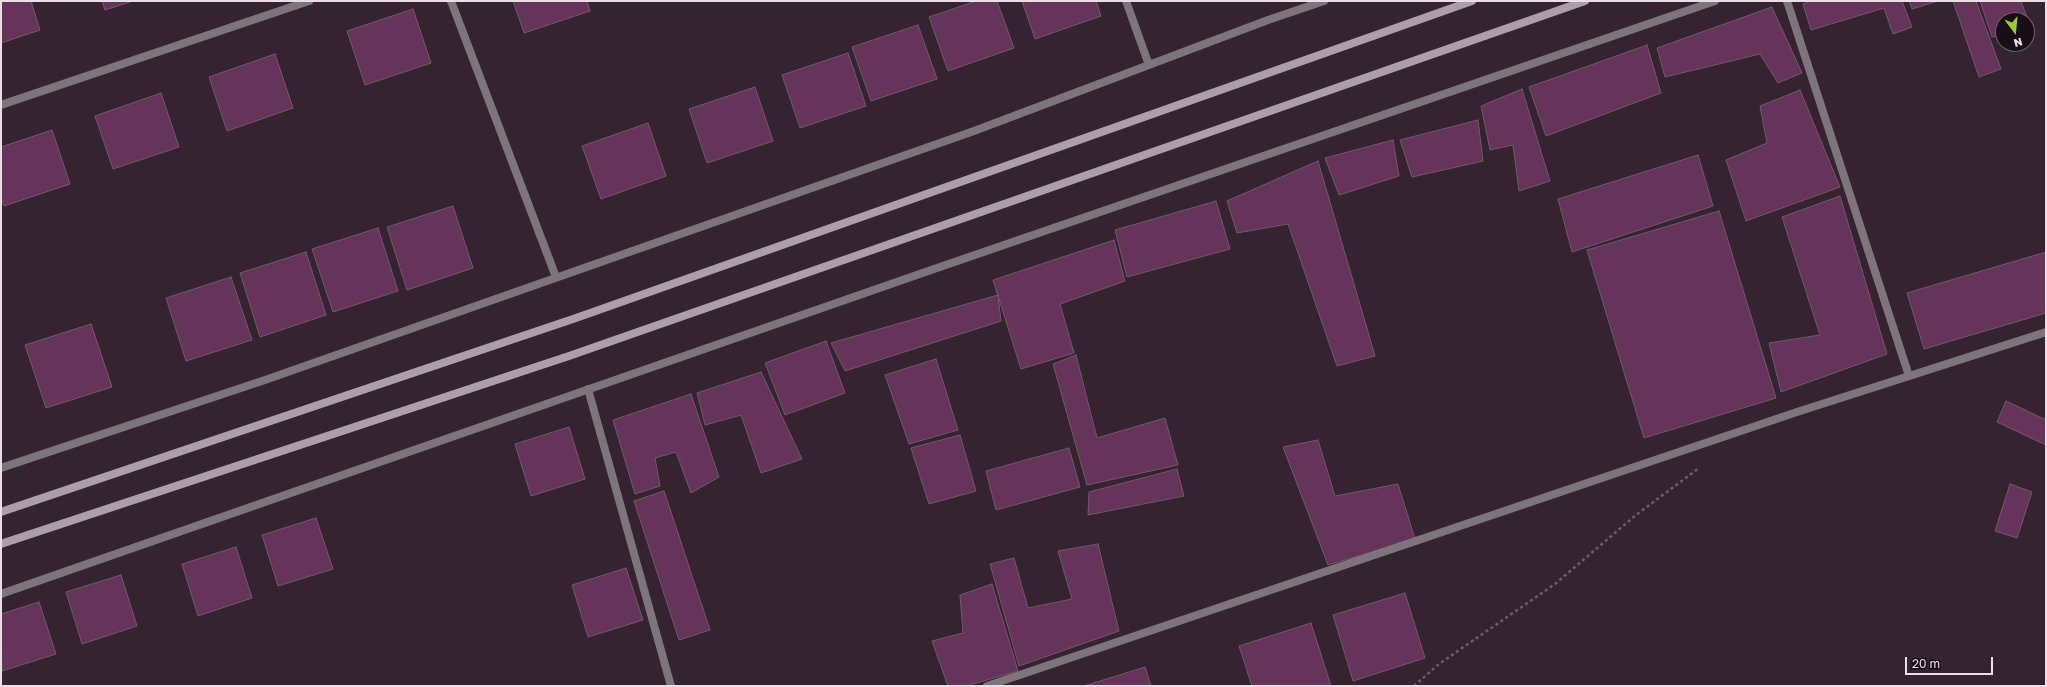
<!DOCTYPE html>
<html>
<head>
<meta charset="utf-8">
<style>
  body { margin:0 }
  #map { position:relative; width:2047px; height:687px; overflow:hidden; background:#352330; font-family:"Golos Text",sans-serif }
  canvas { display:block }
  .frame { position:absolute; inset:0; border:2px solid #ebdee7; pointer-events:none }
  .north { position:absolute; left:1995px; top:12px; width:40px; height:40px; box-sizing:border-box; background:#170f15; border:1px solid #6c6269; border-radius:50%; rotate:164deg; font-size:11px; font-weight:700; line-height:16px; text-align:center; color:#ebdee7 }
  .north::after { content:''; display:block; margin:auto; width:14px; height:18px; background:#9acb34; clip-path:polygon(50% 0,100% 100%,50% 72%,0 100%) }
  .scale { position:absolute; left:1905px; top:657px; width:88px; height:18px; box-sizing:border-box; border:2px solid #ebdee7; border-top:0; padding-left:5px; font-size:12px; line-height:14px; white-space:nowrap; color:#ebdee7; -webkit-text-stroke:3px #170f15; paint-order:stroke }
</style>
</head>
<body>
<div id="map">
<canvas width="2047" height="687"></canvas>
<div class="frame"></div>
<div class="north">N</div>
<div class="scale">20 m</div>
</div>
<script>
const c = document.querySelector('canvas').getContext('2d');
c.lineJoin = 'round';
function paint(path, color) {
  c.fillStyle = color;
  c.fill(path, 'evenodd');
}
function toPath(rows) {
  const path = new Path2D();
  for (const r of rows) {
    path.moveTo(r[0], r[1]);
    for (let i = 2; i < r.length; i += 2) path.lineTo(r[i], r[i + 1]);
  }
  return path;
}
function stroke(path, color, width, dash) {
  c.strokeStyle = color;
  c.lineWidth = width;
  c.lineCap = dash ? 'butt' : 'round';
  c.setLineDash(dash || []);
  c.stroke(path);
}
const building = toPath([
  [1,1,31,1,40,30,1,43,1,1],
  [102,1,133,1,105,10,102,1],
  [513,1,587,1,590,11,524,33,513,1],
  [976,1,997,1,1014,48,948,71,929,17,976,1],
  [1022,1,1096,1,1101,16,1035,39,1022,1],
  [1811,1,1902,1,1912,27,1893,34,1884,8,1811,30,1803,4,1811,1],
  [1909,1,1938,1,1912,9,1909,1],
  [1953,1,1976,1,2001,69,1979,77,1953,1],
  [1980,1,2021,1,2031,28,2027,29,2027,20,2003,20,2003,35,1992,37,1980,1],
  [1772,7,1802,73,1778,83,1760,54,1665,77,1657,48,1772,7],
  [413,9,431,63,365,85,347,31,413,9],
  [918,25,937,79,871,101,852,47,918,25],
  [1647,45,1661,93,1546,136,1529,87,1647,45],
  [848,53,866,106,800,128,782,75,848,53],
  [275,54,293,108,227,131,209,77,275,54],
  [755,87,773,141,707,163,689,109,755,87],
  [1522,89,1550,181,1519,191,1513,145,1490,150,1481,106,1522,89],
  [1800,90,1840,187,1746,221,1726,160,1767,143,1760,106,1800,90],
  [161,93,179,147,113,169,95,116,161,93],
  [1478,120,1483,161,1412,177,1400,140,1478,120],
  [648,123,666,176,601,199,582,146,648,123],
  [52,130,70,184,4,206,1,198,1,147,52,130],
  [1393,140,1399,176,1339,195,1325,158,1393,140],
  [1698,155,1713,206,1572,252,1558,199,1698,155],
  [1318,161,1375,356,1337,366,1288,224,1237,233,1227,201,1318,161],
  [1840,196,1887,354,1781,392,1769,343,1820,335,1782,217,1840,196],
  [1216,201,1230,249,1127,277,1115,230,1216,201],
  [453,206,473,268,407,290,387,227,453,206],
  [1719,211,1776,398,1644,438,1587,250,1719,211],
  [378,228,398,291,333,312,312,249,378,228],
  [1114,240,1125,281,1060,304,1074,353,1021,369,993,280,1114,240],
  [306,252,326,315,260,337,240,273,306,252],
  [2046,252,2046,313,1924,349,1907,293,2046,252],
  [231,277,252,340,186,361,166,298,231,277],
  [998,295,1001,321,845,371,831,343,998,295],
  [91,324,112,387,46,408,25,345,91,324],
  [826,341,845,393,785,415,765,363,826,341],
  [1076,355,1097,438,1165,418,1178,465,1087,485,1053,364,1076,355],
  [936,359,958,430,909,444,885,375,936,359],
  [761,372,802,459,761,473,741,415,705,425,697,393,761,372],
  [691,394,719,477,691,493,676,452,655,458,660,486,635,494,613,420,691,394],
  [2006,401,2046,420,2046,445,1997,422,2006,401],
  [569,427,585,479,531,496,515,444,569,427],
  [960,435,976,491,929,504,911,448,960,435],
  [1318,440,1335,496,1398,484,1415,539,1328,565,1283,447,1318,440],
  [1069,448,1080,487,996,510,986,471,1069,448],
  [1177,469,1184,496,1088,515,1089,492,1177,469],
  [2010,484,2032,492,2017,538,1995,531,2010,484],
  [664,491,710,630,679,640,634,501,664,491],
  [316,518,333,569,278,586,262,535,316,518],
  [1098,544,1119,631,1019,666,990,564,1014,558,1028,608,1072,599,1058,551,1098,544],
  [236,547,252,598,198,616,182,564,236,547],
  [626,568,643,620,588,637,572,585,626,568],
  [121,575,137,626,82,644,66,592,121,575],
  [992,584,1018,671,966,686,948,686,932,641,963,633,960,595,992,584],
  [1405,593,1425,658,1353,681,1333,615,1405,593],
  [39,602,56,654,2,671,1,614,39,602],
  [1311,623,1331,686,1252,686,1239,646,1311,623],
  [1145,667,1151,686,1084,686,1145,667]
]);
paint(building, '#66335a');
stroke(building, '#705a6a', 1);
stroke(toPath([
  [1414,686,1439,664,1555,584,1636,515,1699,468]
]), '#6e5d69', 2.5, [3, 3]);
stroke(toPath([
  [1126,1,1149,65],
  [1,468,265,380,974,131,1268,20,1324,1],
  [1,594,934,269,1715,1]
]), '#7e747b', 8);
stroke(toPath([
  [451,1,556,277],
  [1787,1,1909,376],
  [1,105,309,1],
  [588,389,671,686],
  [987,686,1797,412,2046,332]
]), '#7e747b', 8);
stroke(toPath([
  [1,512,576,318,1472,1],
  [1,544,569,356,1585,1]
]), '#ae9ea9', 8);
</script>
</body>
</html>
